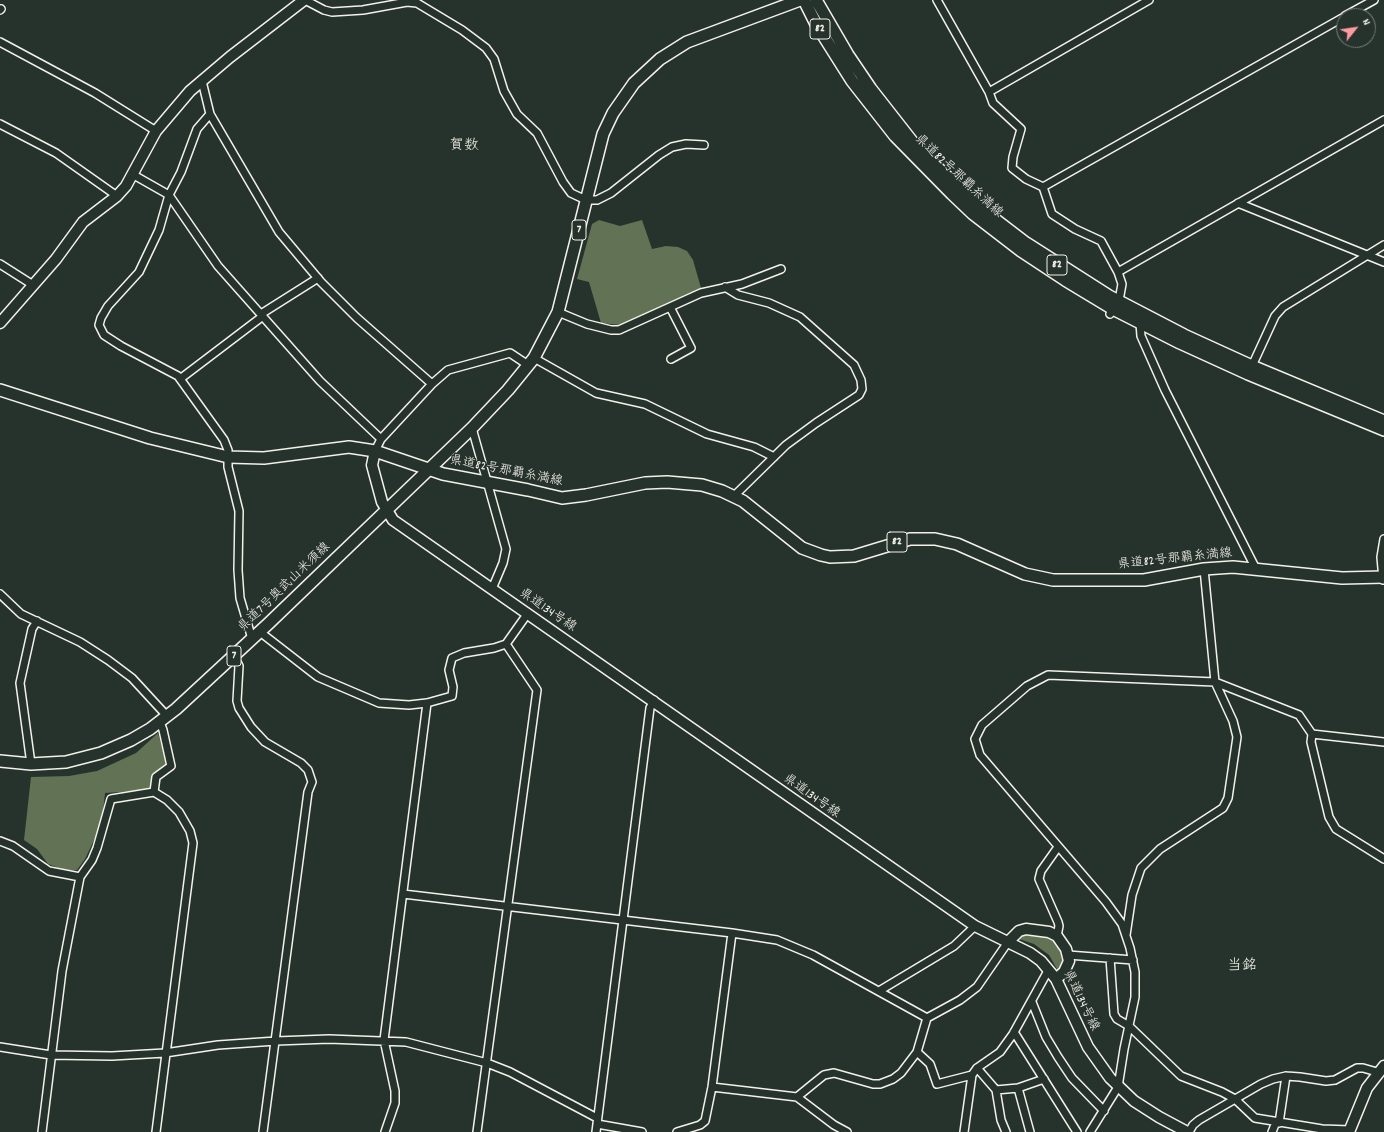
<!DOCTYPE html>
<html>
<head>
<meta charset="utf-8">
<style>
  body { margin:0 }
  #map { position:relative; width:1384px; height:1132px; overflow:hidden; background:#26332d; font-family:Dekko,sans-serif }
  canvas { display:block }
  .north { position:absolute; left:1336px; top:8px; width:40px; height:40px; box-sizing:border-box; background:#26332d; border:1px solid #787f78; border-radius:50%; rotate:60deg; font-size:11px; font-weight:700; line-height:16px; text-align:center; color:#f4f1e8 }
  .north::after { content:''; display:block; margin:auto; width:14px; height:18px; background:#ff9aa2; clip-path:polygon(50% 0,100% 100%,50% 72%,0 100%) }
</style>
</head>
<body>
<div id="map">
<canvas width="1384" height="1132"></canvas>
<div class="north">N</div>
</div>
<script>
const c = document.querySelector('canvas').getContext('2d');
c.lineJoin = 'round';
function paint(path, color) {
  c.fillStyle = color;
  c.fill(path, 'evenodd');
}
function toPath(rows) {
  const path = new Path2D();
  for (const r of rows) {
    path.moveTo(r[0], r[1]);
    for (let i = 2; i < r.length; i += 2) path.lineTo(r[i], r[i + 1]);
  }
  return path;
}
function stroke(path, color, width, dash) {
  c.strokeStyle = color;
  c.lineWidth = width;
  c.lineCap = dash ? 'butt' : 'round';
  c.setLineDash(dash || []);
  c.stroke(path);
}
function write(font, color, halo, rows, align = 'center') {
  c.font = font + ' Dekko,"Klee One",sans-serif';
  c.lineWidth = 3;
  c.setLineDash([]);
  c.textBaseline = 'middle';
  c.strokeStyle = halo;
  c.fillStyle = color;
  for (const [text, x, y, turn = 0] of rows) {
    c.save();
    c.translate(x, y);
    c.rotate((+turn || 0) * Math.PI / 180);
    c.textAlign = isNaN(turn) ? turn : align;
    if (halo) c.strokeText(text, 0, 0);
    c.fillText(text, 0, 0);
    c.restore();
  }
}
paint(toPath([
  [599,220,620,226,642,220,652,249,666,246,678,247,687,251,693,260,701,288,620,325,601,323,589,282,577,279,592,224],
  [158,733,167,766,151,781,151,790,105,793,103,812,97,834,85,859,77,870,67,871,48,864,37,849,24,840,31,777,69,776,97,771,136,753],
  [1023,933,1047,937,1056,941,1062,951,1063,966,1058,971,1049,955,1034,944,1019,939]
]), '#627254');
const street = toPath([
  [305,0,324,10,332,12,363,10,407,2,417,3,462,30,486,48,494,59,504,91,517,114,537,133,563,182,571,193,586,200,597,200,611,193,659,155,672,147,686,144,704,145],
  [937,0,989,92,993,103,1021,129,1013,157,1012,168,1026,179,1043,187,1052,214,1075,229,1101,241,1118,272,1122,284,1120,295,1110,314],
  [0,10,1,9],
  [1345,16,1374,0],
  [0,42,95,93,156,131],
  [202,81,210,114,279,232,321,282,357,318,432,384],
  [989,92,1149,0],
  [210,114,197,129,181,172,169,195,159,230,139,272,108,306,101,318,99,325,104,335,121,346,178,376,224,440,228,450,228,467,239,511,238,570,240,598,252,639],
  [0,124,56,153,117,196],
  [132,174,169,195,218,266,320,381,381,439],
  [1043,187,1344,17],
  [1238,203,1384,262],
  [0,264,33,285],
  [1118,272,1384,120],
  [725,287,738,295,769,303,800,317,854,365,861,380,862,389,859,395,816,423,786,445,734,496],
  [670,307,691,348,671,359],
  [558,312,587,324,611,330,619,330,701,293,742,284,781,269],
  [261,314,318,278],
  [1140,323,1141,336,1165,390,1256,569],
  [534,358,596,393,645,404,707,434,754,447,774,457],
  [1252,366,1275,316,1283,307,1384,245],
  [180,379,263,316],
  [472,428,506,549,503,563,492,589],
  [375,451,381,439,432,384,448,370,510,353,528,365],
  [1383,580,1381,557,1384,539],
  [0,594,21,614,80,642,108,660,132,678,167,716],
  [260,632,318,677,379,703,409,705,427,703,452,696,453,687,449,670,452,658,464,653,494,648,506,644,528,613],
  [234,656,239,666,237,701,239,708,251,727,265,742,301,763,308,770,312,782,308,792,263,1132],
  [1312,734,1384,742],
  [31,764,20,683,32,629,37,621],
  [0,841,13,846,49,871,80,877,62,971,42,1132],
  [80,877,92,860,97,848,111,799,154,792],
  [403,894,732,933,777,940,813,955,927,1018],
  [1126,935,1132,895,1141,868,1160,849,1223,808,1228,798,1237,737,1233,721,1215,682,1204,569],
  [1057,936,1059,926,1058,922,1039,879,1041,871,1058,847],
  [1068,955,1133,960],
  [1110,958,1114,1014,1117,1019,1129,1026,1181,1076,1222,1092,1235,1099,1255,1118,1322,1129,1350,1130],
  [879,991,954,946,975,926],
  [1032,1002,1046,1037,1058,1057,1072,1078,1104,1111],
  [1014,1032,1077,1132],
  [0,1047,51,1055,112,1056,165,1053,218,1045,276,1041,329,1039,406,1042,487,1063,510,1072,597,1118],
  [917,1052,930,1064,937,1084,972,1075],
  [977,1068,996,1090,1001,1120,1006,1132],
  [712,1087,797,1097,834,1125,847,1132],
  [1018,1088,1030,1132],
  [996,1090,1018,1088,1044,1079],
  [797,1097,824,1075,834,1073,873,1084,880,1084,893,1079,901,1073,917,1052,927,1018,960,1000,977,987,1008,942],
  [1279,1123,1286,1076],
  [597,1124,642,1132],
  [156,1132,193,843,190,831,179,812,167,800,154,792,156,777,171,766,163,730,160,722],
  [385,1132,395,1103,395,1091,384,1040,427,703],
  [477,1132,537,690,506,644],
  [596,1132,650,708,654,700],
  [677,1132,700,1125,705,1121,712,1087,732,933],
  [964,1132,972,1075,977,1068,1000,1052,1013,1034,1049,969],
  [1090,1132,1118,1087,1124,1049,1135,997,1135,972,1130,948,1122,924,1106,902,980,755,975,739,982,725,1027,686,1048,675,1215,682,1299,715,1312,734,1311,742,1329,817,1336,829,1384,859],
  [1189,1132,1193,1125,1199,1120,1261,1084,1273,1079,1286,1076,1300,1077,1326,1081,1335,1080,1357,1068,1363,1068,1377,1072],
  [1272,1132,1276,1122]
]);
const secondary = toPath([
  [0,323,56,259,83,222,117,196,126,186,156,131,190,91,230,57,304,0],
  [375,451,372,465,382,502,393,520,975,926,1030,953,1041,961,1056,979,1088,1047,1110,1078,1134,1101,1159,1117,1187,1132],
  [1008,942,1019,931,1026,929,1049,932,1057,936,1066,949,1069,961,1064,972,1056,979],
  [1349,1132,1367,1088,1384,1066]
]);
const primary = toPath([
  [804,0,816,24,852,81,895,136,952,194,973,214,1021,251,1065,280,1113,309,1180,343,1248,374,1384,430],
  [816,0,848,55,871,89,918,149,979,207,1026,243,1109,296,1184,335,1252,366,1384,421],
  [0,390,150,438,228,457,264,458,349,447,375,451,443,474,528,490,562,498,586,495,645,483,667,482,702,485,722,491,743,501,802,548,821,555,830,557,854,556,910,539,935,539,957,544,1025,574,1053,580,1144,580,1204,569,1233,567,1342,578,1384,577],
  [0,761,31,764,66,762,101,753,131,740,150,729,176,709,268,624,472,428,508,390,534,358,558,312,603,134,613,113,634,83,660,59,687,42,800,0]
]);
stroke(street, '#f4f1e8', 10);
stroke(secondary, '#f4f1e8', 13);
stroke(primary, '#f4f1e8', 14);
stroke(street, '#26332d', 7);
stroke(secondary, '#26332d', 10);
stroke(primary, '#26332d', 11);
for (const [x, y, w] of [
  [820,29,20],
  [579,230,14],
  [1057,265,20],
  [897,542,20],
  [234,656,14]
]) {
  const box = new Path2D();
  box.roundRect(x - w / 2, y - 10, w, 20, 3);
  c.fillStyle = '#26332d';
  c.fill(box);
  stroke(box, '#f4f1e8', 1);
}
write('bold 12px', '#f4f1e8', null, [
  ["82",820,29],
  ["7",579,230],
  ["82",1057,265],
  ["82",897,542],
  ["7",234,656]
]);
write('13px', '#f4f1e8', '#26332d', [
  ["県道82号那覇糸満線",958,177,43],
  ["県道82号那覇糸満線",506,472,11],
  ["県道82号那覇糸満線",1175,560,-6],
  ["県道7号奥武山米須線",285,588,-44],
  ["県道134号線",547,611,34],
  ["県道134号線",811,797,35],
  ["県道134号線",1080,1001,64]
]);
write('15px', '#f4f1e8', '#26332d', [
  ["賀数",464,147],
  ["当銘",1242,967]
]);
</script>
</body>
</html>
